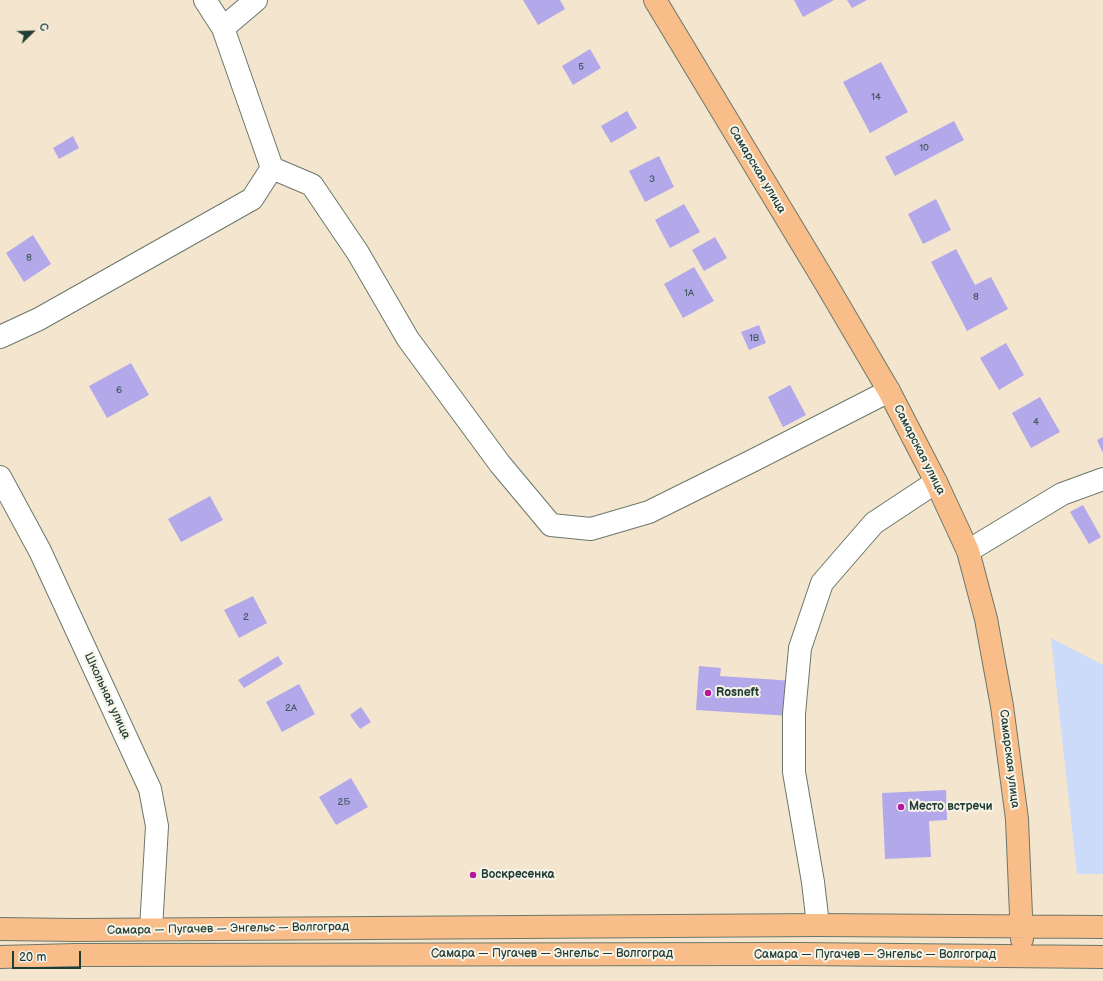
<!DOCTYPE html>
<html>
<head>
<meta charset="utf-8">
<style>
  body { margin:0 }
  #map { position:relative; width:1103px; height:981px; overflow:hidden; background:#f4e5ce; font-family:"Balsamiq Sans",sans-serif }
  canvas { display:block }
  .north { position:absolute; left:12px; top:12px; width:40px; height:40px; -webkit-text-stroke:3px #f7f3e8; paint-order:stroke; rotate:67deg; font-size:11px; font-weight:700; line-height:16px; text-align:center; color:#1f3d34 }
  .north::after { content:''; display:block; margin:auto; width:14px; height:18px; background:#1f3d34; clip-path:polygon(50% 0,100% 100%,50% 72%,0 100%) }
  .scale { position:absolute; left:12px; top:951px; width:69px; height:18px; box-sizing:border-box; border:2px solid #1f3d34; border-top:0; padding-left:5px; font-size:12px; line-height:14px; white-space:nowrap; color:#1f3d34; -webkit-text-stroke:3px #f7f3e8; paint-order:stroke }
</style>
</head>
<body>
<div id="map">
<canvas width="1103" height="981"></canvas>
<div class="north">С</div>
<div class="scale">20 m</div>
</div>
<script>
const c = document.querySelector('canvas').getContext('2d');
c.lineJoin = 'round';
function paint(path, color) {
  c.fillStyle = color;
  c.fill(path, 'evenodd');
}
function toPath(rows) {
  const path = new Path2D();
  for (const r of rows) {
    path.moveTo(r[0], r[1]);
    for (let i = 2; i < r.length; i += 2) path.lineTo(r[i], r[i + 1]);
  }
  return path;
}
function stroke(path, color, width, dash) {
  c.strokeStyle = color;
  c.lineWidth = width;
  c.lineCap = dash ? 'butt' : 'round';
  c.setLineDash(dash || []);
  c.stroke(path);
}
function write(font, color, halo, rows, align = 'center') {
  c.font = font + ' "Balsamiq Sans",sans-serif';
  c.lineWidth = 4;
  c.setLineDash([]);
  c.textBaseline = 'middle';
  c.strokeStyle = halo;
  c.fillStyle = color;
  for (const [text, x, y, turn = 0] of rows) {
    c.save();
    c.translate(x, y);
    c.rotate((+turn || 0) * Math.PI / 180);
    c.textAlign = isNaN(turn) ? turn : align;
    if (halo) c.strokeText(text, 0, 0);
    c.fillText(text, 0, 0);
    c.restore();
  }
}
paint(toPath([
  [1051,638,1103,665,1103,874,1077,874]
]), '#ccdbf9');
paint(toPath([
  [523,0,560,0,565,9,538,25],
  [794,0,834,0,803,17],
  [847,0,867,0,852,8],
  [590,49,601,68,573,85,562,66],
  [881,62,908,112,870,133,843,82],
  [627,111,637,128,611,143,601,126],
  [954,121,964,140,895,176,885,157],
  [73,136,79,148,59,159,53,148],
  [659,156,674,187,645,202,629,171],
  [936,199,951,230,923,244,908,214],
  [684,204,700,232,670,248,655,220],
  [33,235,51,264,24,282,6,253],
  [715,237,727,258,704,271,692,250],
  [956,249,975,285,991,277,1008,309,967,331,931,262],
  [694,267,714,301,683,318,664,284],
  [759,325,766,343,749,350,741,332],
  [1006,343,1024,375,999,390,980,358],
  [131,363,149,395,107,418,89,386],
  [790,385,806,415,783,427,768,397],
  [1040,397,1060,432,1031,448,1012,413],
  [1103,437,1103,453,1097,440],
  [210,496,223,520,181,542,168,519],
  [1083,505,1101,537,1089,544,1070,512],
  [253,596,267,623,239,638,224,610],
  [278,656,283,664,244,688,238,680],
  [699,666,721,668,720,676,794,681,791,716,696,710],
  [299,684,315,714,282,732,266,702],
  [361,707,371,722,360,729,350,715],
  [351,778,368,807,336,825,319,797],
  [946,790,947,820,929,821,931,857,885,859,882,793]
]), '#b3a9ea');
const minor = toPath([
  [205,0,223,28,272,168,312,185,358,253,408,339,500,464,551,525,591,529,649,512,752,461,889,391],
  [223,28,256,0],
  [0,337,39,319,252,199,272,168],
  [0,477,40,551,150,789,157,826,151,929],
  [968,551,1062,494,1103,479],
  [818,925,813,882,794,772,794,714,800,648,822,583,874,523,936,482]
]);
const major = toPath([
  [655,0,825,282,889,391,936,482,968,551,986,619,1002,706,1017,819,1022,939],
  [0,929,76,930,818,925,1103,927],
  [0,957,75,955,799,954,1103,957]
]);
stroke(minor, '#6a786a', 24);
stroke(major, '#6a786a', 24);
stroke(minor, '#fff', 22);
stroke(major, '#f8bd89', 22);
for (const [x, y, r, color] of [
  [708,693,4,"#b5179e"],
  [901,807,4,"#b5179e"],
  [473,875,4,"#b5179e"]
]) {
  const dot = new Path2D();
  dot.arc(x, y, r, 0, 2 * Math.PI);
  c.fillStyle = color;
  c.fill(dot);
  stroke(dot, '#f7f3e8', 1.5);
}
write('10px', '#445862', null, [
  ["5",581,67],
  ["14",876,97],
  ["10",924,148],
  ["3",652,179],
  ["8",29,258],
  ["1А",689,293],
  ["8",976,297],
  ["1В",754,338],
  ["6",119,390],
  ["4",1036,422],
  ["2",246,617],
  ["2А",291,708],
  ["2Б",344,802]
]);
write('12px', '#1f3d34', '#f7f3e8', [
  ["Самарская улица",757,170,59],
  ["Самарская улица",919,450,63],
  ["Школьная улица",107,696,65],
  ["Самарская улица",1009,759,83],
  ["Самара — Пугачев — Энгельс — Волгоград",228,929,-1],
  ["Самара — Пугачев — Энгельс — Волгоград",552,954],
  ["Самара — Пугачев — Энгельс — Волгоград",875,955]
]);
write('bold 12px', '#1f3d34', '#f7f3e8', [
  ["Rosneft",716,693],
  ["Место встречи",909,807],
  ["Воскресенка",481,875]
], 'left');
</script>
</body>
</html>
